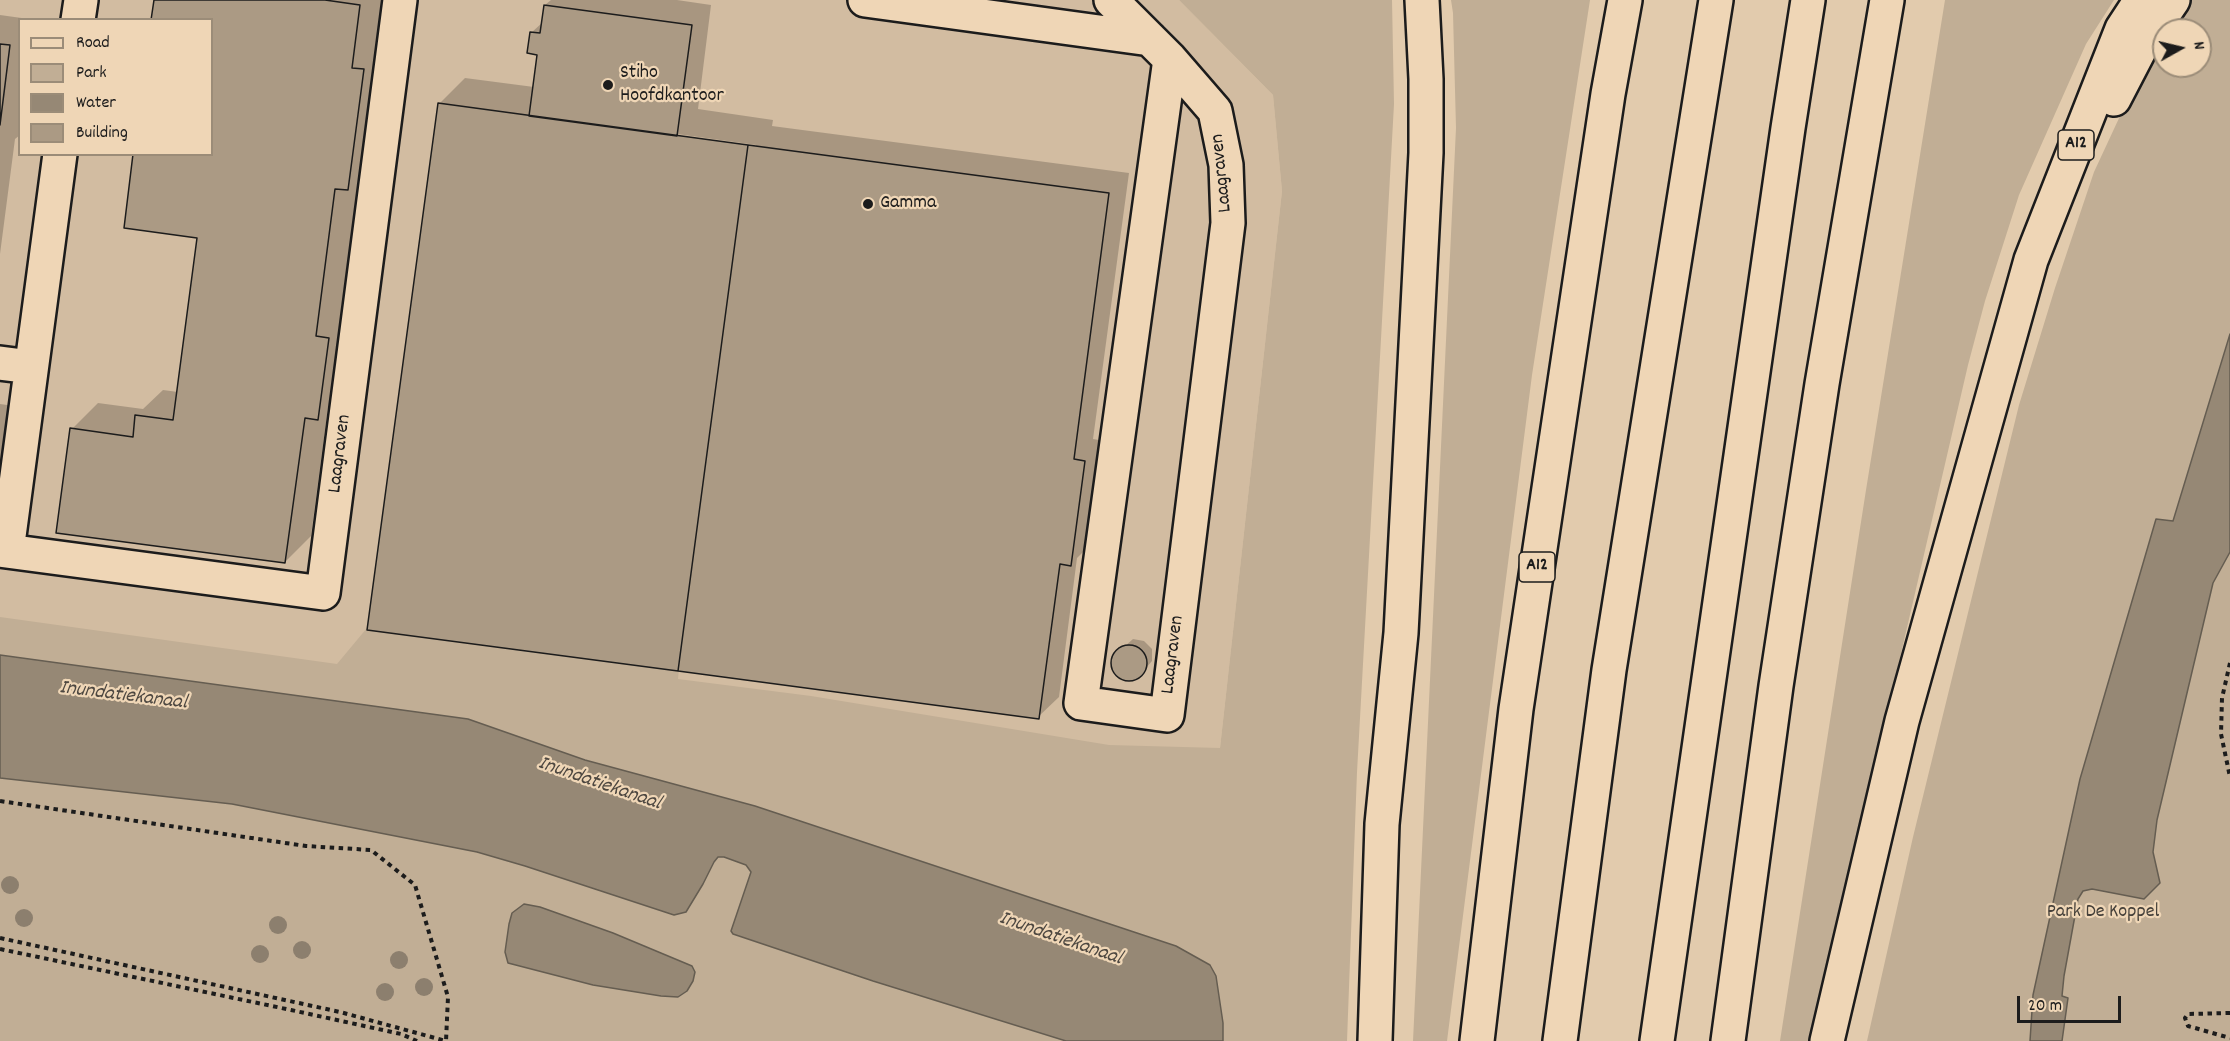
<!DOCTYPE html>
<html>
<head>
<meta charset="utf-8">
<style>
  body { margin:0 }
  #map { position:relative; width:2230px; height:1041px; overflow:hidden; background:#e2cbad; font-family:Dekko,sans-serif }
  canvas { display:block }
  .legend { position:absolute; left:18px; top:18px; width:195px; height:138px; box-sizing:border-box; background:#efd6b6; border:2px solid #9b8c78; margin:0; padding:8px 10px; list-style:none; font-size:18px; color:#1c1c1c }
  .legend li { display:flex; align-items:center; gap:12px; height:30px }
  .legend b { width:30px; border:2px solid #9b8c78 }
  .north { position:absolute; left:2152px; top:18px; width:60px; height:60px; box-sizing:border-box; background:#efd6b6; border:2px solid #9b8c78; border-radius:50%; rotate:82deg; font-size:16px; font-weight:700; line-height:24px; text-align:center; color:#1c1c1c }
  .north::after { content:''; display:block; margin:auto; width:21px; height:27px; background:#1c1c1c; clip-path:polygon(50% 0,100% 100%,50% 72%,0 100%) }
  .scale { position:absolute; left:2017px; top:996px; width:104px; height:27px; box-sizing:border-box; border:3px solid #1c1c1c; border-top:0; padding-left:8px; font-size:18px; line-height:21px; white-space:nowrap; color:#1c1c1c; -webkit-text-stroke:4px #efd6b6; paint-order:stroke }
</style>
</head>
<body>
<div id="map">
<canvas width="2230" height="1041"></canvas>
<ul class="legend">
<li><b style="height:8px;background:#efd6b6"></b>Road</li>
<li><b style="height:16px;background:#c1ae95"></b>Park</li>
<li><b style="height:16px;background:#968875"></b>Water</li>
<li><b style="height:16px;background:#ab9a84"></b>Building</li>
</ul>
<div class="north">N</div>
<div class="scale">20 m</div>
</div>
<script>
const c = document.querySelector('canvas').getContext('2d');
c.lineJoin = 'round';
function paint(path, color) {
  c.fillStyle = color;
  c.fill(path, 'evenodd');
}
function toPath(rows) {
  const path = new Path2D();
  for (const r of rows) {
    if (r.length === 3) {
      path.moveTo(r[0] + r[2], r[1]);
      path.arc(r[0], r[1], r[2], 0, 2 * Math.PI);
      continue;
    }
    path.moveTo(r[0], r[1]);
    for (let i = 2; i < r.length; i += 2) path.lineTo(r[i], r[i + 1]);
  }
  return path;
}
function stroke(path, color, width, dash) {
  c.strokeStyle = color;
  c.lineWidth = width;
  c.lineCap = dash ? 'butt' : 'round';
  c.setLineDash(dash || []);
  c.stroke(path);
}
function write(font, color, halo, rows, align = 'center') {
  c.font = font + ' Dekko,sans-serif';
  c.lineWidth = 4.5;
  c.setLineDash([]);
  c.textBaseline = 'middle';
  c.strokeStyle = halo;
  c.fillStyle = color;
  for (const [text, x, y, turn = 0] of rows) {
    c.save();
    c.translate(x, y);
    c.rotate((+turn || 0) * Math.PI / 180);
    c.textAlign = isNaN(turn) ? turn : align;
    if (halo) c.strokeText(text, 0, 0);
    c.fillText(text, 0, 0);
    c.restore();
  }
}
paint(toPath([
  [0,0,1179,0,1273,95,1282,191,1220,748,1216,976,1210,965,1090,916,755,806,585,760,468,719,0,655],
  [20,20,212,20,212,154,20,154]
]), '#d2bca1');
paint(toPath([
  [1179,0,1392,0,1394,104,1357,772,1347,1041,1223,1041,1223,1023,1216,977,1211,965,1176,946,755,806,585,760,468,719,0,655,0,617,337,664,377,616,680,656,678,679,811,696,1109,745,1220,748,1282,191,1273,95],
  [1451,0,1590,0,1532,375,1447,1041,1413,1041,1456,128,1453,13],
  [1945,0,2114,0,2086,44,2019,195,1985,301,1968,365,1811,1041,1780,1041,1866,490],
  [2185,0,2230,0,2230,334,2173,521,2230,550,2230,1041,1867,1041,1913,837,2019,405,2055,288,2094,172,2153,45],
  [2164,30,2200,30,2200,66,2164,66],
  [0,778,232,804,477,852,525,866,703,884,714,862,718,857,724,857,746,865,751,873,731,931,733,934,873,981,1066,1041,0,1041]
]), '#c1ae95');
const water = toPath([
  [2230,334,2230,552,2213,583,2157,820,2153,852,2160,883,2144,899,2092,889,2083,891,2078,899,2064,976,2062,996,2068,998,2062,1041,2030,1041,2033,995,2080,779,2156,519,2173,521,2230,334],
  [0,655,468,719,585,760,755,806,1176,946,1210,965,1216,976,1223,1023,1223,1041,1066,1041,873,981,733,934,731,931,751,872,746,865,724,857,718,857,714,862,703,884,686,912,674,915,525,866,477,852,232,804,0,778,0,655],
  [524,904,540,907,613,933,692,966,695,972,693,981,687,991,678,997,661,996,593,985,508,963,505,952,509,924,512,913,524,904]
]);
paint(water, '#968875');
stroke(water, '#655d51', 1.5);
paint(toPath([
  [155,0,382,0,377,42,389,44,374,163,359,178,341,310,354,312,343,392,328,407,311,536,285,562,72,429,98,403,143,409,163,390,178,392,212,154,212,20],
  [551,0,677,0,711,5,698,109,773,120,772,126,1129,173,1093,439,1105,441,1091,544,1077,558,1059,697,1038,717,439,104,465,78,534,87,538,53,531,33,543,22,545,5],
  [677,134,756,145,755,148,674,137],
  [0,15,36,20,20,20,20,135,15,139,0,254],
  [0,404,22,407,0,501],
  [1133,639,1144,641,1152,649,1152,661,1138,677,1133,679,1120,677,1114,668,1114,656]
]), '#0003');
const building = toPath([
  [154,0,325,0,360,5,352,68,364,69,348,190,335,189,316,336,329,338,318,420,305,418,285,563,56,533,70,428,133,437,135,415,173,420,197,238,124,228,133,154,212,154,212,20,151,20,154,0],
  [544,5,692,25,677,136,529,116,537,55,527,53,530,32,540,33,544,5],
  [0,44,10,45,0,125,0,44],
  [438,103,748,145,678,671,367,630,438,103],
  [748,145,1109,193,1074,459,1085,461,1071,566,1060,564,1039,719,678,671,748,145],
  [1129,663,18]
]);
paint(building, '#ab9a84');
stroke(building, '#1c1c1c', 1.5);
const minor = toPath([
  [865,0,1150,39],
  [1111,0,1170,59,1215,111,1226,165,1228,223,1167,715,1081,703,1170,59],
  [78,20,81,0],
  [0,363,31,367],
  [0,550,323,593,400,0],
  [7,551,60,154]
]);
const highway = toPath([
  [2114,99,2141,47,2173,0],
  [1375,1041,1382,824,1401,633,1426,153,1426,79,1422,0],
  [1477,1041,1516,709,1608,94,1625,0],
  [1560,1041,1609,670,1716,0],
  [1657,1041,1788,128,1808,0],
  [1728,1041,1776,686,1822,384,1887,0],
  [1827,1041,1902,721,2031,260,2122,29,2141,0]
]);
stroke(minor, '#1c1c1c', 38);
stroke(highway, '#1c1c1c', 38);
stroke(toPath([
  [2230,663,2222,698,2221,734,2230,777],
  [0,801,306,846,371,850,415,885,448,997,446,1041],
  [0,938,340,1012,446,1041],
  [0,949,291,1010,401,1034,417,1041],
  [2230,1013,2188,1014,2185,1018,2188,1026,2230,1038]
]), '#1c1c1c', 4, [4.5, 4.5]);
stroke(minor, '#efd6b6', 33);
stroke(highway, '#efd6b6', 33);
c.fillStyle = '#8c7f6e';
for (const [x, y] of [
  [10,885],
  [24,918],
  [278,925],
  [302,950],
  [260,954],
  [399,960],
  [424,987],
  [385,992]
]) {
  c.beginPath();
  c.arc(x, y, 9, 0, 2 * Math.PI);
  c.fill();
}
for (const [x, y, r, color] of [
  [608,85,6,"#1c1c1c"],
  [868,204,6,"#1c1c1c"]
]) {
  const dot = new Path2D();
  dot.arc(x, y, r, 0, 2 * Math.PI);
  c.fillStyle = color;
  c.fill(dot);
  stroke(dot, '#efd6b6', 2);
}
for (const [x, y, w] of [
  [2076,145,36],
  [1537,567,36]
]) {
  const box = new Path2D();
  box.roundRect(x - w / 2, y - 15, w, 30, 4.5);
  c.fillStyle = '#efd6b6';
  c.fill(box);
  stroke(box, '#1c1c1c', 1.5);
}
write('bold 18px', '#1c1c1c', null, [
  ["A12",2076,145],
  ["A12",1537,567]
]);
write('20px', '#1c1c1c', '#efd6b6', [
  ["Stiho",620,74],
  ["Hoofdkantoor",620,97],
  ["Gamma",880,204]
], 'left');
write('20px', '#1c1c1c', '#efd6b6', [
  ["Laagraven",1223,173,-96],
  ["Laagraven",341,454,-83],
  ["Laagraven",1174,655,-83]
]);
write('20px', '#45403a', '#efd6b6', [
  ["Park De Koppel",2103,913]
]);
write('italic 21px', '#4d4740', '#efd6b6', [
  ["Inundatiekanaal",123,697,7],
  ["Inundatiekanaal",599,785,19],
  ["Inundatiekanaal",1060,940,19]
]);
</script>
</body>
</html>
